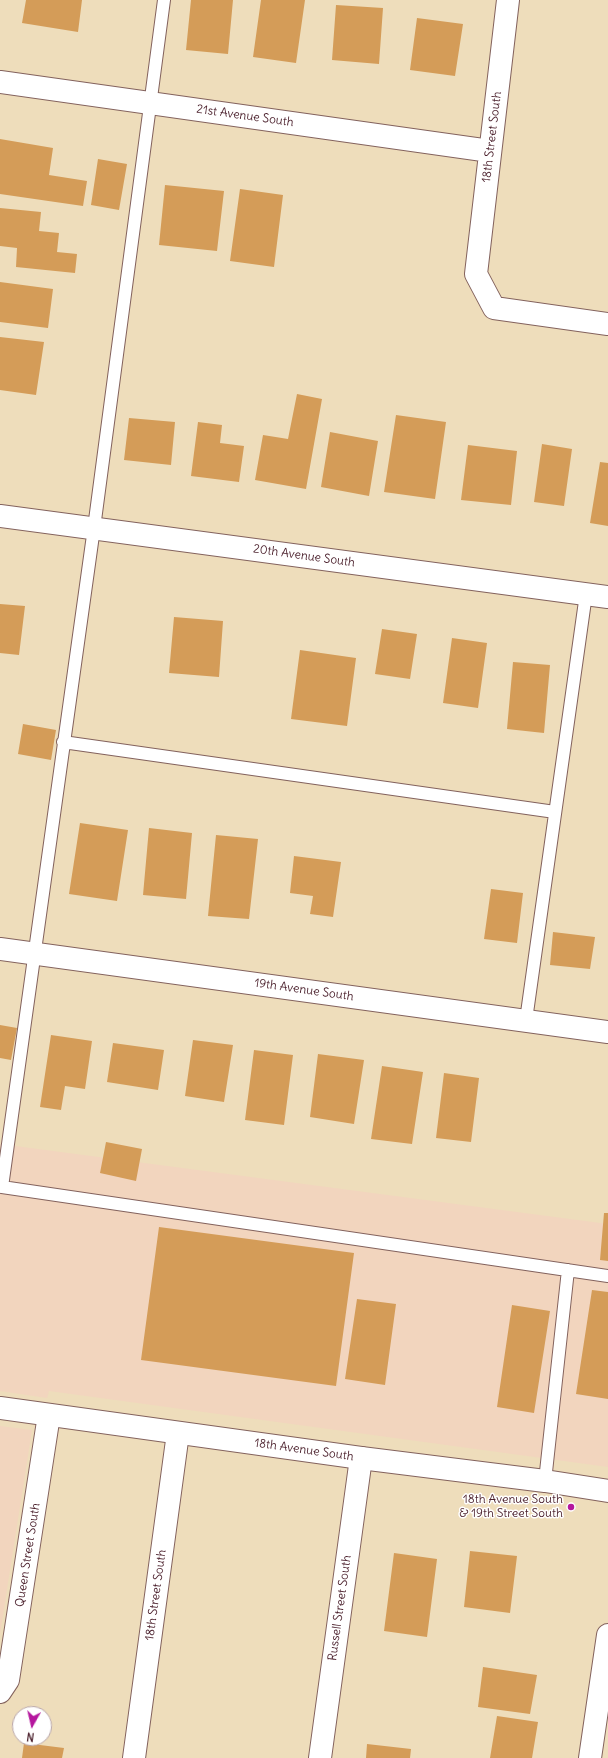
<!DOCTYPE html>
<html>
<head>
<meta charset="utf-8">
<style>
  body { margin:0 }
  #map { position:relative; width:608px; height:1758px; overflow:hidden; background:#edb; font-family:Delius,sans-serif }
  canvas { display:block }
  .north { position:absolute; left:12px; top:1706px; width:40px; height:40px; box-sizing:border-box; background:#fff; border:1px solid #b7a5aa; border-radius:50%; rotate:188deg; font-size:11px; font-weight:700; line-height:16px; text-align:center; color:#4a1f2b }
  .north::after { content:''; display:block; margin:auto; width:14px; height:18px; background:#b5179e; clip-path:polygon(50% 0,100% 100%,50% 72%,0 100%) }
</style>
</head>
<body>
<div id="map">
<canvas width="608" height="1758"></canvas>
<div class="north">N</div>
</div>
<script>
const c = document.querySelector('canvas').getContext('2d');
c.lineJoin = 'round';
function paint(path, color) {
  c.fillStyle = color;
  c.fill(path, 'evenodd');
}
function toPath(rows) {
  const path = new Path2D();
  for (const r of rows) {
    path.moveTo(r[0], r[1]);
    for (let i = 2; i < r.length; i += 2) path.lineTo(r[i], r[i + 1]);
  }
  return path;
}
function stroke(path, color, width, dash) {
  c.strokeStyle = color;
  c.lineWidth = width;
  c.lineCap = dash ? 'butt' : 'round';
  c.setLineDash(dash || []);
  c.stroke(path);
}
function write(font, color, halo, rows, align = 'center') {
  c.font = font + ' Delius,sans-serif';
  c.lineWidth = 3;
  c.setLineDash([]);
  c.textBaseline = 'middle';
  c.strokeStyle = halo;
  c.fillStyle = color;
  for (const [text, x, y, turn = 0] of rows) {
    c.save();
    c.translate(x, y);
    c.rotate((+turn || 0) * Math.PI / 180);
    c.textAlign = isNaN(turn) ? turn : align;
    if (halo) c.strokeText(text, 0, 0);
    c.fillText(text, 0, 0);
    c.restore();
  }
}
paint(toPath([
  [0,1144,608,1224,608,1467,49,1391,47,1398,0,1391],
  [0,1426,32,1430,0,1634]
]), '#f2d5be');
paint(toPath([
  [26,0,82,0,78,32,22,23],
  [191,0,233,0,228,54,186,50],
  [261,0,305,0,296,63,253,57],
  [336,5,383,8,379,64,332,60],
  [417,18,463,24,455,76,410,70],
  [0,139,53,148,49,175,87,181,83,206,0,194],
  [98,159,127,164,119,210,91,205],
  [165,185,224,191,217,251,159,245],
  [240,189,283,195,274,267,230,261],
  [0,208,41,212,39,231,59,233,57,252,77,254,75,273,16,267,17,248,0,246],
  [0,282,53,289,48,328,0,322],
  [0,337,44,342,36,395,0,390],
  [297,394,322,399,306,489,255,480,263,435,288,439],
  [396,415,446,422,435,499,384,492],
  [129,418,175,422,171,465,124,460],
  [198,422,222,425,220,443,244,446,239,482,191,476],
  [330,432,378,441,369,496,321,487],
  [542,444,572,449,564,506,534,502],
  [468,445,517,451,511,505,461,500],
  [600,462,608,463,608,526,590,523],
  [0,604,25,606,19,655,0,653],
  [174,617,223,621,219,677,169,673],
  [382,629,417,634,410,679,375,674],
  [452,638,487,643,478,708,443,703],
  [300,650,356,658,347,726,291,719],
  [513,662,550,665,544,733,507,729],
  [23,724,56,730,51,760,18,754],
  [80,823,128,830,117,901,69,894],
  [149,828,192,833,186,899,143,895],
  [216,835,258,839,249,919,208,916],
  [294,856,341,862,333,917,310,914,313,896,290,893],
  [491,889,523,893,517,943,484,939],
  [553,932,595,937,590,969,550,965],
  [0,1025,17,1028,11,1060,0,1058],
  [51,1035,92,1041,85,1089,65,1086,61,1110,40,1107],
  [193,1040,233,1045,224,1102,185,1096],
  [113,1043,164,1050,158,1090,107,1082],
  [254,1050,293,1055,284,1125,245,1120],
  [318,1054,364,1060,354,1124,310,1117],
  [382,1066,423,1072,412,1144,371,1139],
  [444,1073,479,1078,471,1142,436,1138],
  [106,1142,142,1149,136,1181,100,1173],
  [604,1213,608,1213,608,1261,600,1260],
  [159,1227,354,1253,336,1386,141,1360],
  [592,1290,608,1292,608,1399,576,1394],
  [357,1299,396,1304,385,1385,345,1379],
  [512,1305,550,1311,534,1413,497,1407],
  [470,1551,517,1556,510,1613,464,1607],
  [394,1553,437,1559,427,1637,384,1631],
  [483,1667,537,1675,530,1714,478,1707],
  [497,1716,538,1722,532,1758,490,1758],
  [24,1743,64,1748,62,1758,22,1758],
  [367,1744,411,1749,410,1758,366,1758]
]), '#d49c58');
const service = toPath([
  [164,0,94,528,2,1187,608,1276],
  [63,742,555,812],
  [526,1020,586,594],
  [545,1481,568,1270]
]);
const minor = toPath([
  [508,0,476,274,494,308,608,324],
  [0,82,490,151],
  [0,516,608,597],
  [0,949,608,1032],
  [0,1692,8,1680,49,1415],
  [134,1758,178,1433],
  [320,1758,361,1458],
  [590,1758,608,1635]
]);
const tertiary = toPath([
  [0,1408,361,1458,545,1481,608,1491]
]);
stroke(service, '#83625d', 14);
stroke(minor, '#83625d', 24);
stroke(tertiary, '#83625d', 24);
stroke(service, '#fff', 12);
stroke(minor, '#fff', 22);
stroke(tertiary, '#fff', 22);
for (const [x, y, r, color] of [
  [571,1507,4,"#b5179e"]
]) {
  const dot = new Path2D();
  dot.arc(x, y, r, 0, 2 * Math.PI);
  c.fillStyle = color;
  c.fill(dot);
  stroke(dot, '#fff', 1.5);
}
write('12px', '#4a1f2b', '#fff', [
  ["21st Avenue South",245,116,8],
  ["18th Street South",492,137,-83],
  ["20th Avenue South",304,556,8],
  ["19th Avenue South",304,990,8],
  ["18th Avenue South",304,1450,8],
  ["Queen Street South",28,1555,-81],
  ["18th Street South",156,1595,-82],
  ["Russell Street South",340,1608,-82]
]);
write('12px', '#4a1f2b', '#fff', [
  ["18th Avenue South",563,1500],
  ["& 19th Street South",563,1514]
], 'right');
</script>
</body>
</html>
